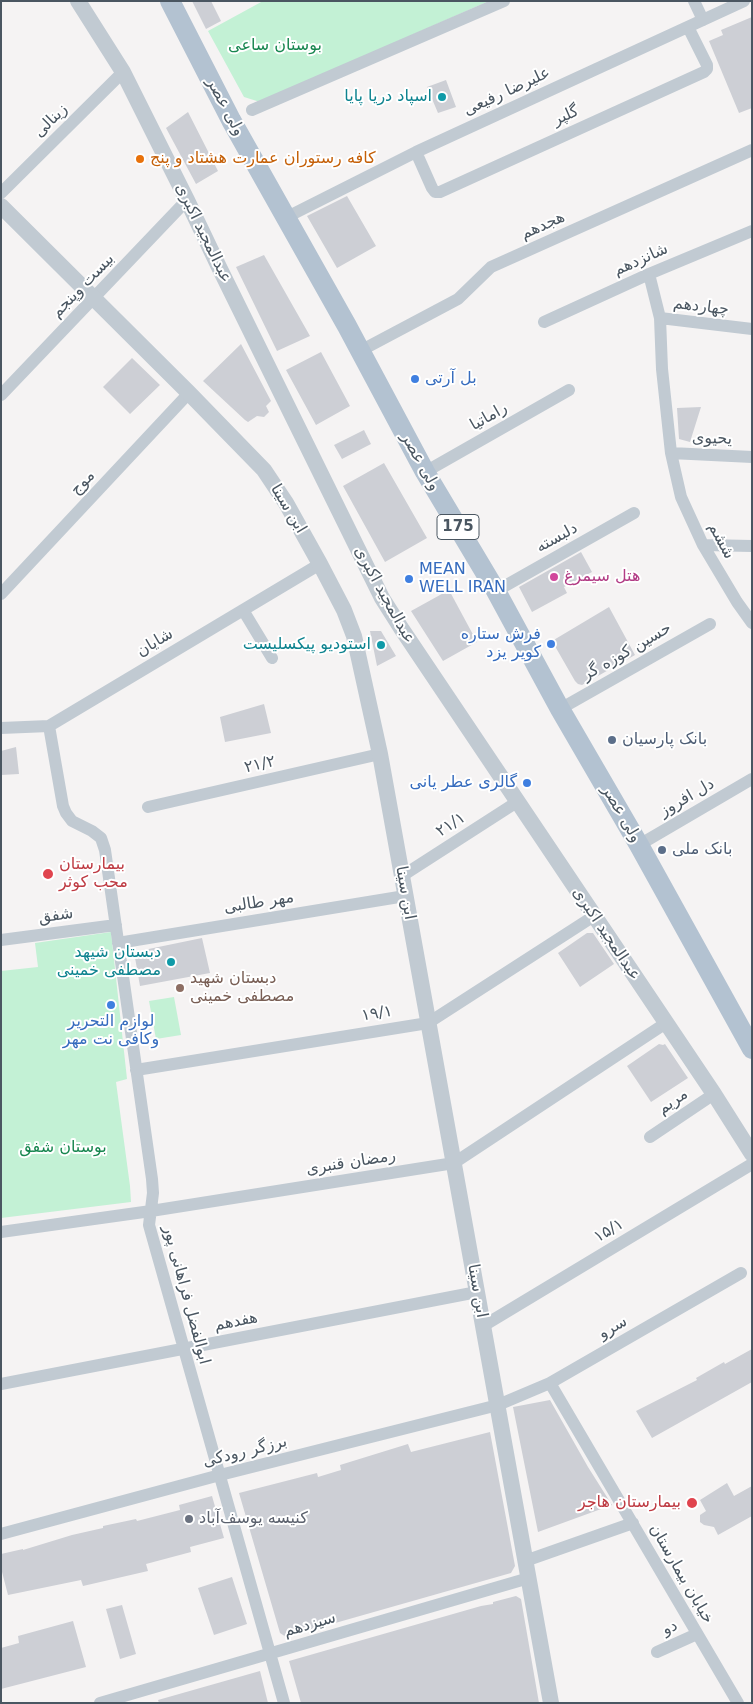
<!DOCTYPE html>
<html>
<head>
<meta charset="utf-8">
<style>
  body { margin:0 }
  #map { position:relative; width:753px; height:1704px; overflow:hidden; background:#f5f3f3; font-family:"DejaVu Sans",sans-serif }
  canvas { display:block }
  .frame { position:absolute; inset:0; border:2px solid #4a5661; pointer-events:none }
</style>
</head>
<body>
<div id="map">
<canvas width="753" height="1704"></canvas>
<div class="frame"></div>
</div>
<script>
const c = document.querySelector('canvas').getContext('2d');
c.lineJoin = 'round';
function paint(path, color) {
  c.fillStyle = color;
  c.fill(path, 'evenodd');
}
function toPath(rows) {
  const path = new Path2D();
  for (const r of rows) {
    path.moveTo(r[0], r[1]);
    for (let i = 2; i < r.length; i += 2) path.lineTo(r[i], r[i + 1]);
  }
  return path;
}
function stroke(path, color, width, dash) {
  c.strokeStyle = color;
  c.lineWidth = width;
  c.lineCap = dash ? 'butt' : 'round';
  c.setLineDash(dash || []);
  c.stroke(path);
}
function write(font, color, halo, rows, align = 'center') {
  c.font = font + ' "DejaVu Sans",Cairo,sans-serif';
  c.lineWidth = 4;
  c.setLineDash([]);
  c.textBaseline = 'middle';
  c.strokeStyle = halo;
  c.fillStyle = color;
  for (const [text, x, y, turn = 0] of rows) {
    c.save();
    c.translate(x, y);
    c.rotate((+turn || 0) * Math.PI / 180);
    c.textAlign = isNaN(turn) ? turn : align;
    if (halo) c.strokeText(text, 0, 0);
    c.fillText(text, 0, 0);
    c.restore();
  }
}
paint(toPath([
  [263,1,489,1,260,102,244,97,208,31],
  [111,932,127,1079,116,1082,130,1186,131,1202,1,1218,1,971,38,967,35,943],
  [174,997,181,1035,156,1039,149,1001]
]), '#c3f1d5');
paint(toPath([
  [192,1,211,1,221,21,206,29],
  [752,17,752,108,739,113,709,41,723,35,721,30],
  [446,80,456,107,438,113,427,87],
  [188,112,218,171,196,184,166,128],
  [347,196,376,246,337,268,307,216],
  [264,255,310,336,277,351,236,267],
  [241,344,271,401,266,406,269,412,264,417,257,416,248,422,245,420,203,381],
  [321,352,350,406,316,425,286,370],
  [132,358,160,385,130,414,103,387],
  [701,407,690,442,679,439,677,408],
  [364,430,371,444,342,459,334,445],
  [384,463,427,538,385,562,343,486],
  [581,552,592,572,564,587,567,593,532,612,519,587],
  [449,590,477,642,443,661,411,611],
  [609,607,635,655,582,685,578,684,575,681,552,641],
  [370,631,381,631,396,656,377,666],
  [264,704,271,733,225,742,220,717],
  [16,747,19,774,1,775,1,751],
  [587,933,593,933,614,964,580,987,558,953],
  [202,938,210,973,140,986,134,952],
  [659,1044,663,1045,665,1044,688,1078,651,1102,627,1066],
  [752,1349,752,1382,652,1438,636,1411,697,1380,696,1378,724,1362,725,1364],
  [550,1400,588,1467,612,1505,538,1532,513,1407],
  [490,1432,515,1566,511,1573,286,1637,280,1633,239,1493,317,1473,318,1477,341,1470,340,1465,408,1444,411,1452],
  [727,1483,734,1496,752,1486,752,1516,718,1535,714,1527,704,1525,700,1522,700,1515,706,1511,700,1500],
  [212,1496,224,1538,190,1547,191,1552,146,1564,148,1571,83,1586,81,1580,8,1595,1,1568,1,1554,23,1549,23,1550,72,1535,103,1528,103,1526,136,1519,137,1521,180,1510,179,1505],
  [232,1577,247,1624,214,1635,198,1588],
  [516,1596,521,1599,539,1703,301,1703,289,1661,481,1606,493,1604,493,1602],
  [122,1605,136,1654,120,1659,106,1609],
  [73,1621,86,1667,1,1689,1,1648,19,1643,18,1636],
  [260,1671,268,1703,159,1703,158,1700]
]), '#cdcfd5');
stroke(toPath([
  [694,1,703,20],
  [252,110,504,1],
  [416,152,432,188,435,192,440,192,704,72,707,69,707,65,688,27],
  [1,193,123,72],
  [285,218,416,152,744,1],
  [649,274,660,318,662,369,671,453,681,497,703,545,737,602,752,623],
  [660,318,752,329],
  [544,322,649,274,752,231],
  [360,351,458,299,491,267,752,150],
  [1,395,187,200],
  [671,453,752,457],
  [425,472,569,390],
  [703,545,752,546],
  [496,591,634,513],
  [1,594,189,393],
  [243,610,272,658],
  [560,709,710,624],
  [49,726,63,806,66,813,72,821,92,831,101,838,105,850,152,1179,153,1193,149,1225,284,1703],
  [1,728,49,726,320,564],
  [148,807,380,754],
  [639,845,752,779],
  [402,876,517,802],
  [1,940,116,925],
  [118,943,405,896],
  [136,1070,428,1023,594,916],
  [650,1137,714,1094],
  [1,1232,151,1211,454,1163,666,1023],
  [483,1326,752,1164],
  [550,1383,738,1703],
  [1,1384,477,1292],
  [1,1534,220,1475,498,1405,550,1383,741,1273],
  [525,1561,633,1523],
  [657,1652,697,1634],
  [100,1703,529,1578]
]), '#c1cad2', 12);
stroke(toPath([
  [78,1,123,72,187,200,218,265,382,598,401,628,714,1094,752,1154],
  [1,206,189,393,264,470,286,503,320,564,344,610,354,636,380,754,551,1703]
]), '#c1cad2', 16);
stroke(toPath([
  [170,1,231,120,347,326,425,472,496,591,560,709,639,845,752,1049]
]), '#b3c2d1', 20);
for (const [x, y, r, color] of [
  [442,97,5,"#0f9aa8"],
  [140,159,5,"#e8710a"],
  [415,379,5,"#3f7fe0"],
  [554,577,5,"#d1479c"],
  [409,579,5,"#3f7fe0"],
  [551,644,5,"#3f7fe0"],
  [381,645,5,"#0f9aa8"],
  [612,740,5,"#5c6f8a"],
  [527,783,5,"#3f7fe0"],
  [662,850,5,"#5c6f8a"],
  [48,874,6,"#e0444e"],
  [171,962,5,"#0f9aa8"],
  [180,988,5,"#8d6e63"],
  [111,1005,5,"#3f7fe0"],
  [692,1503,6,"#e0444e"],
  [189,1519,5,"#6b7280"]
]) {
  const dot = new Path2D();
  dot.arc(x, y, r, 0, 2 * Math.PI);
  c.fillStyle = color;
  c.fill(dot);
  stroke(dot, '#fff', 2);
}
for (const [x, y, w] of [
  [458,527,42]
]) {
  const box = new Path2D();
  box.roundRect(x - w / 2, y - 12.5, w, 25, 4);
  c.fillStyle = '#fff';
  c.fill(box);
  stroke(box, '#4a5661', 1);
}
write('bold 15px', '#4a5661', null, [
  ["175",458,527]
]);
write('16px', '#17864f', '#fff', [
  ["بوستان ساعی",275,46],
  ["بوستان شفق",63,1148]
]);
write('16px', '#4a5661', '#fff', [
  ["علیرضا رفیعی",507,92,-25],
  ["ولی عصر",225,107,62],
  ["گلپر",566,116,-24],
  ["زینالی",51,121,-45],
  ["هجدهم",543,226,-24],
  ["عبدالمجید اکبری",203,233,64],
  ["شانزدهم",641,260,-24],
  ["بیست وپنجم",83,286,-46],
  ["چهاردهم",701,307,7],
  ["راماتیا",489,417,-30],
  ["یحیوی",712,439,2],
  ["ولی عصر",420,462,61],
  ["موج",83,483,-47],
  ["ابن سینا",288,509,59],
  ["دلبسته",557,538,-29],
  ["ششم",721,541,62],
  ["عبدالمجید اکبری",384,595,61],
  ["شایان",155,643,-31],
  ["حسین کوزه گر",627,652,-30],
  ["۲۱/۲",260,765,-13],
  ["دل افروز",687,798,-30],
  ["ولی عصر",621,814,60],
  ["۲۱/۱",451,825,-33],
  ["ابن سینا",405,893,80],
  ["مهر طالبی",259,903,-9],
  ["شفق",56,916,-8],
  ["عبدالمجید اکبری",606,934,56],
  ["۱۹/۱",377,1014,-9],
  ["مریم",673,1102,-35],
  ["رمضان قنبری",351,1163,-9],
  ["۱۵/۱",609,1231,-31],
  ["ابن سینا",477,1291,80],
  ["ابوالفضل فراهانی پور",186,1295,75],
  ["هفدهم",236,1322,-11],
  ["سرو",613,1328,-30],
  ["برزگر رودکی",245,1452,-14],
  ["خیابان بیمارستان",681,1574,60],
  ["سیزدهم",310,1625,-16],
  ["دو",670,1628,-25]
]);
write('16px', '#0d838f', '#fff', [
  ["اسپاد دریا پایا",432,97],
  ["استودیو پیکسلیست",371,645],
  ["دبستان شیهد",161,953],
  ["مصطفی خمینی",161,971]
], 'right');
write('16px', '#c56008', '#fff', [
  ["کافه رستوران عمارت هشتاد و پنج",150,159]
], 'left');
write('16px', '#366cbe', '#fff', [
  ["بل آرتی",425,379],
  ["MEAN",419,570],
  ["WELL IRAN",419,588],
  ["فرش ستاره",541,635,"right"],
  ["کویر یزد",541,653,"right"],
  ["گالری عطر یانی",517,783,"right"],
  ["لوازم التحریر",111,1022,"center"],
  ["وکافی نت مهر",111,1040,"center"]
], 'left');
write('16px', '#b23c85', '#fff', [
  ["هتل سیمرغ",564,577]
], 'left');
write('16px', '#4e5e75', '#fff', [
  ["بانک پارسیان",622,740],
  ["بانک ملی",672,850]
], 'left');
write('16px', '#be3a42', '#fff', [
  ["بیمارستان",59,865],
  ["محب کوثر",59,883],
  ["بیمارستان هاجر",681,1503,"right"]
], 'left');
write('16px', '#785e54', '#fff', [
  ["دبستان شهید",190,979],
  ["مصطفی خمینی",190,997]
], 'left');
write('16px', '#5b616d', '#fff', [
  ["کنیسه یوسف‌آباد",199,1519]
], 'left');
</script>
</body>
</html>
